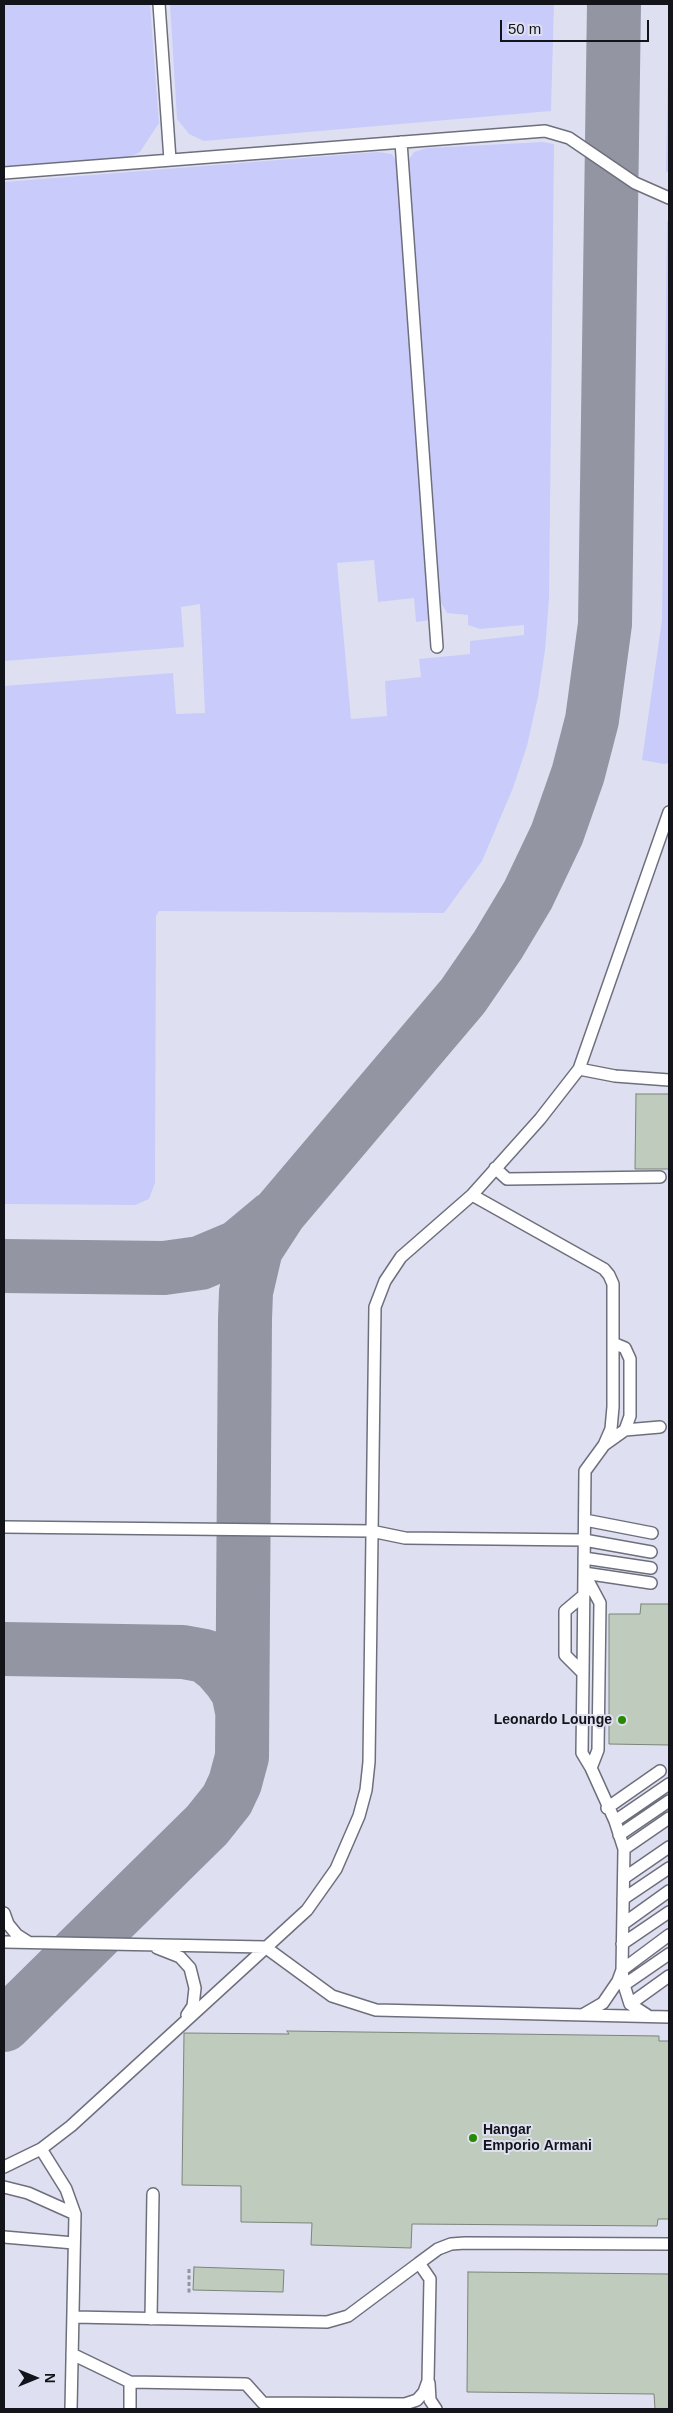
<!DOCTYPE html>
<html>
<head>
<meta charset="utf-8">
<style>
  body { margin:0 }
  #map { position:relative; width:673px; height:2413px; overflow:hidden; background:#dee0f1; font-family:Arial,sans-serif }
  canvas { display:block }
  .frame { position:absolute; inset:0; border:5px solid #131419; pointer-events:none }
  .north { position:absolute; left:10px; top:2353px; width:50px; height:50px; -webkit-text-stroke:4px #dee0f1; paint-order:stroke; rotate:90deg; font-size:14px; font-weight:700; line-height:20px; text-align:center; color:#131419 }
  .north::after { content:''; display:block; margin:auto; width:18px; height:22px; background:#131419; clip-path:polygon(50% 0,100% 100%,50% 72%,0 100%) }
  .scale { position:absolute; left:500px; top:20px; width:149px; height:22px; box-sizing:border-box; border:2px solid #131419; border-top:0; padding-left:6px; font-size:15px; line-height:18px; white-space:nowrap; color:#131419; -webkit-text-stroke:4px #dee0f1; paint-order:stroke }
</style>
</head>
<body>
<div id="map">
<canvas width="673" height="2413"></canvas>
<div class="frame"></div>
<div class="north">N</div>
<div class="scale">50 m</div>
</div>
<script>
const c = document.querySelector('canvas').getContext('2d');
c.lineJoin = 'round';
function paint(path, color) {
  c.fillStyle = color;
  c.fill(path, 'evenodd');
}
function toPath(rows) {
  const path = new Path2D();
  for (const r of rows) {
    path.moveTo(r[0], r[1]);
    for (let i = 2; i < r.length; i += 2) path.lineTo(r[i], r[i + 1]);
  }
  return path;
}
function stroke(path, color, width, dash) {
  c.strokeStyle = color;
  c.lineWidth = width;
  c.lineCap = dash ? 'butt' : 'round';
  c.setLineDash(dash || []);
  c.stroke(path);
}
function write(font, color, halo, rows, align = 'center') {
  c.font = font + ' Arial,sans-serif';
  c.lineWidth = 4;
  c.setLineDash([]);
  c.textBaseline = 'middle';
  c.strokeStyle = halo;
  c.fillStyle = color;
  for (const [text, x, y, turn = 0] of rows) {
    c.save();
    c.translate(x, y);
    c.rotate((+turn || 0) * Math.PI / 180);
    c.textAlign = isNaN(turn) ? turn : align;
    if (halo) c.strokeText(text, 0, 0);
    c.fillText(text, 0, 0);
    c.restore();
  }
}
paint(toPath([
  [4,4,150,4,159,123,140,152,130,157,4,166],
  [170,4,554,4,551,111,204,141,189,134,177,119],
  [669,4,669,173,666,171],
  [543,142,554,144,549,599,545,650,538,697,527,746,513,788,482,861,444,913,159,911,156,916,155,1183,149,1199,135,1205,4,1204,4,686,173,673,176,714,205,713,200,604,181,607,184,647,4,661,4,182,378,152,392,154,399,165,407,312,431,620,416,622,414,598,378,602,374,560,337,563,351,719,387,716,385,681,421,677,419,659,470,654,470,641,524,635,524,625,480,629,468,625,468,615,447,613,438,598,408,161,414,152,427,148],
  [667,221,669,221,669,763,664,764,642,760,662,620]
]), '#c9ccfa');
stroke(toPath([
  [4,1266,164,1268,200,1263,238,1247,274,1217],
  [4,1649,183,1652,205,1656,218,1666,230,1680,238,1692,242,1711],
  [4,2025,207,1825,227,1800,235,1783,242,1757,245,1319,246,1292,256,1249,280,1212,463,996,498,945,528,895,557,834,578,774,592,720,605,624,614,4]
]), '#9395a2', 54);
const building = toPath([
  [636,1094,669,1094,669,1169,635,1169,636,1094],
  [641,1604,669,1604,669,1745,609,1744,609,1614,640,1614,641,1604],
  [287,2031,659,2036,659,2041,669,2041,669,2219,658,2219,657,2226,412,2224,411,2248,311,2245,312,2223,241,2222,241,2186,182,2185,184,2033,289,2034,287,2031],
  [194,2267,284,2270,283,2292,193,2290,194,2267],
  [468,2272,669,2274,669,2409,655,2409,654,2394,467,2392,468,2272]
]);
paint(building, '#bfcbbd');
stroke(building, '#7a8578', 1);
const service = toPath([
  [159,4,170,160],
  [401,142,437,647],
  [4,173,545,131,569,138,635,183,669,198],
  [669,812,579,1069,615,1076,669,1080],
  [495,1168,507,1179,660,1177],
  [472,1195,604,1269,609,1275,613,1284,613,1407,611,1429,604,1445],
  [613,1343,625,1348,630,1359,630,1416,625,1430],
  [585,1520,652,1533],
  [4,1527,371,1531,405,1538,584,1540,651,1552],
  [584,1558,651,1568],
  [584,1573,600,1603,598,1750,591,1768,615,1821,624,1849,622,1970],
  [584,1573,651,1583],
  [584,1595,565,1611,565,1655,583,1673,582,1753,591,1768],
  [583,1673,585,1471,604,1445,625,1430,660,1427],
  [607,1808,660,1771],
  [615,1821,669,1784],
  [619,1835,669,1801],
  [624,1849,669,1818],
  [624,1878,669,1847],
  [623,1899,669,1868],
  [4,1913,8,1924,17,1935,28,1942],
  [623,1924,669,1891],
  [4,1942,265,1947,332,1996,376,2010,669,2017],
  [622,1944,669,1912],
  [157,1948,180,1957,190,1968,195,1988,193,2006,187,2015],
  [622,1970,669,1935],
  [624,1985,669,1954],
  [630,2004,669,1976],
  [584,2014,603,2003,618,1981,622,1970,624,1985,630,2004,647,2015],
  [41,2149,66,2189,75,2214,71,2409],
  [4,2167,41,2149,71,2126,307,1910,336,1869,359,1816,366,1790,369,1762,375,1307,385,1281,401,1257,472,1195,540,1119,579,1069],
  [4,2187,28,2193,75,2214],
  [4,2237,74,2243],
  [419,2263,438,2249,451,2244,465,2243,669,2244],
  [73,2317,327,2322,348,2316,419,2263,430,2279,428,2381,424,2392,417,2400,405,2404,263,2403,246,2384,130,2382],
  [151,2319,153,2194],
  [72,2354,130,2382,130,2409],
  [429,2383,430,2400,436,2409]
]);
stroke(service, '#6e6f7d', 14);
stroke(toPath([
  [189,2269,189,2294]
]), '#9294a0', 3, [4, 2.5]);
stroke(service, '#fff', 11);
for (const [x, y, r, color] of [
  [622,1720,5,"#268b01"],
  [473,2138,5,"#268b01"]
]) {
  const dot = new Path2D();
  dot.arc(x, y, r, 0, 2 * Math.PI);
  c.fillStyle = color;
  c.fill(dot);
  stroke(dot, '#dee0f1', 2);
}
write('bold 14px', '#131419', '#dee0f1', [
  ["Leonardo Lounge",612,1720],
  ["Hangar",483,2130,"left"],
  ["Emporio Armani",483,2146,"left"]
], 'right');
</script>
</body>
</html>
